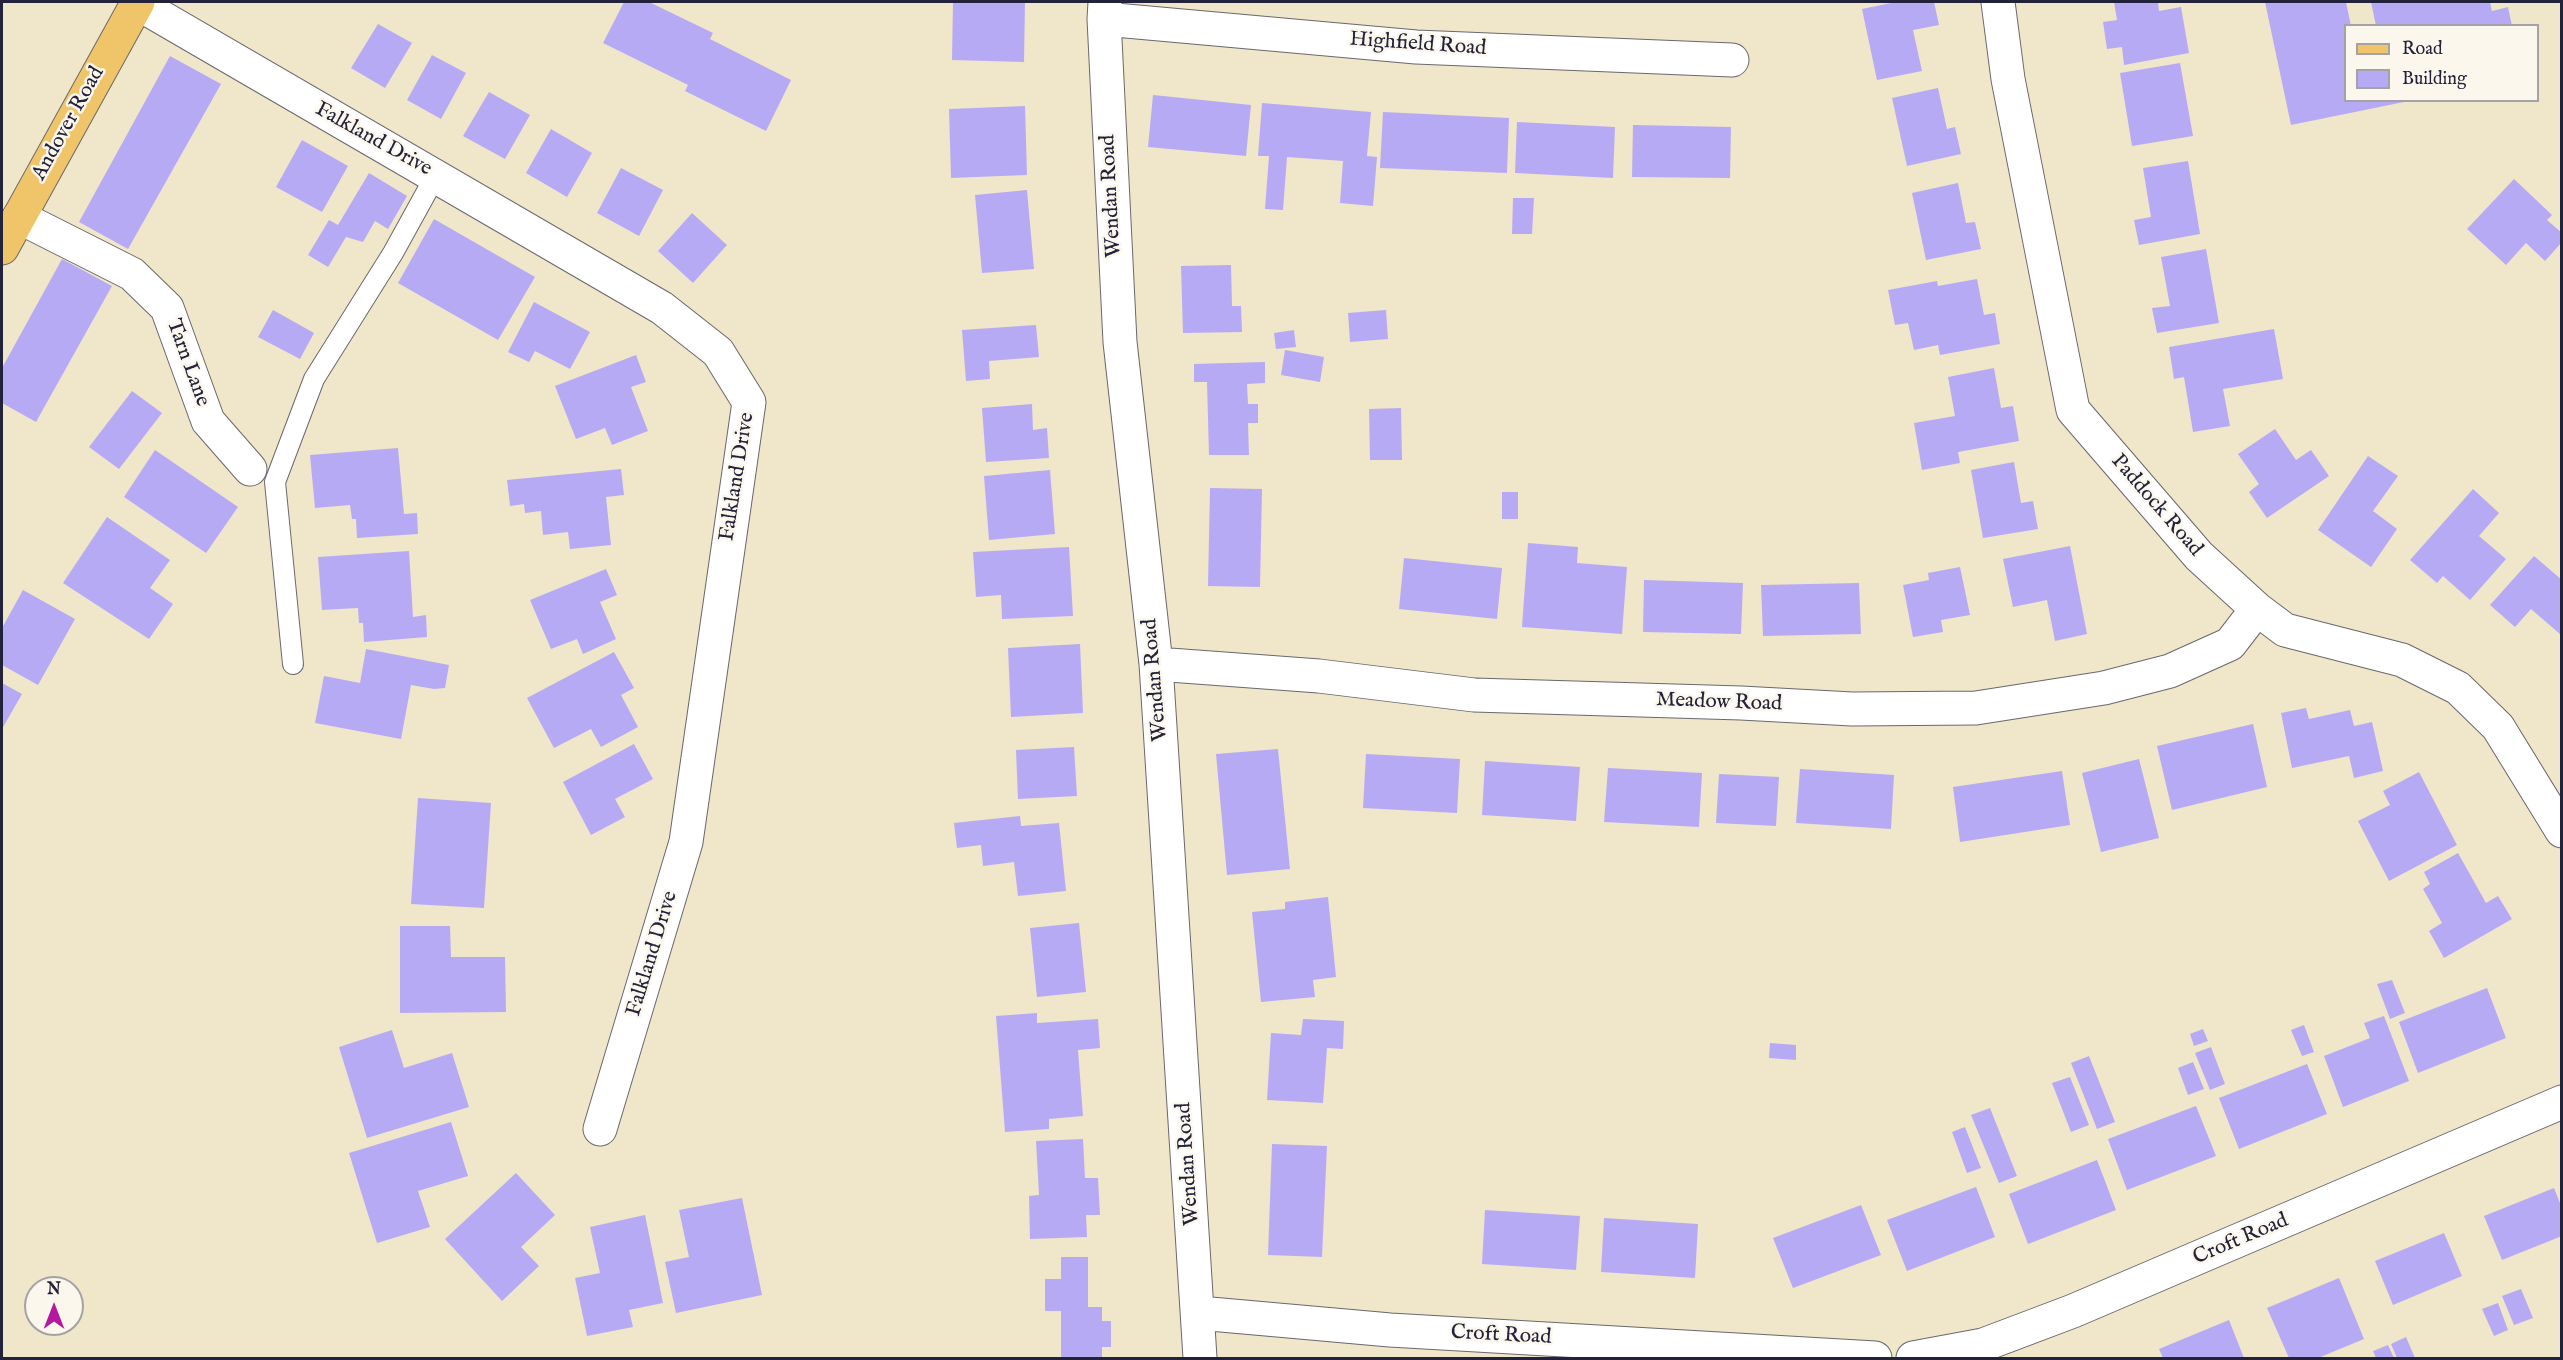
<!DOCTYPE html>
<html>
<head>
<meta charset="utf-8">
<style>
  body { margin:0 }
  #map { position:relative; width:2563px; height:1360px; overflow:hidden; background:#f0e6ca; font-family:"IM FELL English",serif }
  canvas { display:block }
  .frame { position:absolute; inset:0; border:3px solid #22223b; pointer-events:none }
  .legend { position:absolute; left:2344px; top:24px; width:195px; height:78px; box-sizing:border-box; background:#fbf7ec; border:2px solid #a4a2a5; margin:0; padding:8px 10px; list-style:none; font-size:18px; color:#22223b }
  .legend li { display:flex; align-items:center; gap:12px; height:30px }
  .legend b { width:30px; border:2px solid #a4a2a5 }
  .north { position:absolute; left:24px; top:1276px; width:60px; height:60px; box-sizing:border-box; background:#fbf7ec; border:2px solid #a4a2a5; border-radius:50%; rotate:0deg; font-size:16px; font-weight:700; line-height:24px; text-align:center; color:#22223b }
  .north::after { content:''; display:block; margin:auto; width:21px; height:27px; background:#b5179e; clip-path:polygon(50% 0,100% 100%,50% 72%,0 100%) }
</style>
</head>
<body>
<div id="map">
<canvas width="2563" height="1360"></canvas>
<div class="frame"></div>
<ul class="legend">
<li><b style="height:8px;background:#f0c469"></b>Road</li>
<li><b style="height:16px;background:#b7aaf5"></b>Building</li>
</ul>
<div class="north">N</div>
</div>
<script>
const c = document.querySelector('canvas').getContext('2d');
c.lineJoin = 'round';
function paint(path, color) {
  c.fillStyle = color;
  c.fill(path, 'evenodd');
}
function toPath(rows) {
  const path = new Path2D();
  for (const r of rows) {
    path.moveTo(r[0], r[1]);
    for (let i = 2; i < r.length; i += 2) path.lineTo(r[i], r[i + 1]);
  }
  return path;
}
function stroke(path, color, width, dash) {
  c.strokeStyle = color;
  c.lineWidth = width;
  c.lineCap = dash ? 'butt' : 'round';
  c.setLineDash(dash || []);
  c.stroke(path);
}
function write(font, color, halo, rows, align = 'center') {
  c.font = font + ' "IM FELL English",serif';
  c.lineWidth = 5;
  c.setLineDash([]);
  c.textBaseline = 'middle';
  c.strokeStyle = halo;
  c.fillStyle = color;
  for (const [text, x, y, turn = 0] of rows) {
    c.save();
    c.translate(x, y);
    c.rotate((+turn || 0) * Math.PI / 180);
    c.textAlign = isNaN(turn) ? turn : align;
    if (halo) c.strokeText(text, 0, 0);
    c.fillText(text, 0, 0);
    c.restore();
  }
}
paint(toPath([
  [624,2,649,2,713,33,710,39,791,80,766,131,685,91,688,85,603,43],
  [953,2,1025,2,1024,62,952,60],
  [1896,2,1934,2,1939,25,1913,30,1922,71,1877,80,1862,9],
  [2114,2,2158,2,2159,11,2181,7,2189,53,2124,65,2122,47,2107,49,2103,22,2117,20],
  [2265,2,2346,2,2351,26,2346,26,2346,100,2404,102,2291,125],
  [2371,2,2490,2,2492,11,2508,7,2512,26,2376,26],
  [378,24,412,43,385,88,351,68],
  [432,55,466,73,441,119,407,100],
  [170,56,221,84,128,249,79,222],
  [2180,63,2193,136,2132,146,2120,73],
  [1938,88,1947,129,1955,127,1961,154,1907,166,1892,98],
  [489,92,530,115,505,159,463,136],
  [1153,95,1251,105,1246,156,1148,147],
  [1262,103,1371,112,1367,156,1377,157,1373,206,1340,203,1343,161,1287,157,1283,210,1265,209,1269,156,1258,156],
  [1025,106,1027,175,951,178,949,109],
  [1383,112,1509,118,1507,173,1380,168],
  [1517,122,1615,127,1613,178,1515,173],
  [1633,125,1731,127,1730,178,1632,177],
  [551,129,592,153,567,197,526,173],
  [302,140,348,166,322,212,276,187],
  [2188,161,2200,234,2139,245,2134,220,2151,217,2143,168],
  [621,168,663,190,639,236,597,213],
  [369,173,407,196,388,229,375,221,363,242,346,237,328,267,308,255,329,220,338,225],
  [2514,179,2552,215,2547,220,2562,233,2562,242,2545,261,2526,243,2506,265,2467,229],
  [1958,183,1966,223,1975,222,1981,249,1926,260,1912,193],
  [1027,190,1034,269,982,273,975,195],
  [1513,198,1534,198,1532,234,1512,234],
  [692,213,727,245,693,283,658,251],
  [434,219,535,277,498,340,398,283],
  [2206,249,2219,323,2157,333,2152,308,2170,306,2161,257],
  [62,259,112,286,36,422,2,403,2,368],
  [1231,265,1232,306,1241,306,1242,332,1183,333,1181,266],
  [1977,279,1984,315,1995,313,2000,344,1940,355,1938,345,1914,350,1908,323,1895,325,1888,290,1937,281,1938,286],
  [534,302,590,332,570,369,535,351,529,362,508,352],
  [273,310,314,333,300,359,258,337],
  [1386,310,1388,339,1350,342,1348,313],
  [1036,325,1039,357,989,361,990,379,966,381,962,330],
  [2274,329,2283,379,2223,389,2230,426,2193,432,2184,377,2174,379,2169,347],
  [1294,330,1296,347,1276,349,1274,333],
  [1285,350,1324,357,1320,382,1281,375],
  [636,355,646,382,631,387,648,431,612,445,605,428,576,439,555,386],
  [1265,362,1265,383,1247,384,1248,404,1258,404,1258,423,1248,423,1249,455,1209,455,1207,382,1194,382,1194,364],
  [1994,368,2001,408,2013,406,2019,441,1958,452,1960,463,1922,470,1914,423,1955,416,1948,377],
  [132,391,162,413,119,469,89,447],
  [1032,404,1033,430,1047,428,1049,458,986,462,982,408],
  [1401,408,1402,460,1370,460,1369,409],
  [2275,429,2296,460,2311,450,2329,476,2267,518,2249,492,2259,484,2238,454],
  [398,448,404,514,417,513,418,534,357,538,356,519,352,519,350,505,315,508,310,455],
  [155,450,238,507,206,553,124,497],
  [2368,456,2398,476,2373,511,2397,529,2371,567,2318,530],
  [2014,462,2021,503,2033,501,2038,529,1983,538,1971,470],
  [621,469,624,495,606,497,611,545,570,549,568,532,543,535,541,511,525,513,524,504,510,506,507,480],
  [1050,470,1055,534,989,540,984,476],
  [1210,488,1262,489,1260,587,1208,586],
  [2473,489,2499,513,2479,536,2506,559,2470,600,2443,576,2437,583,2410,560],
  [1502,492,1518,492,1518,519,1502,519],
  [107,517,170,560,150,588,173,604,149,639,63,583],
  [1528,543,1578,547,1577,563,1627,567,1622,634,1522,627],
  [2070,546,2087,634,2055,641,2047,600,2013,607,2003,559],
  [1069,547,1073,616,1002,619,1001,595,976,597,973,552],
  [409,551,413,617,426,615,427,637,364,642,363,623,359,623,358,608,322,610,318,557],
  [2534,556,2562,580,2560,634,2531,609,2515,627,2490,605],
  [1404,558,1502,568,1497,619,1399,609],
  [1960,567,1970,615,1941,620,1943,632,1913,637,1903,585,1929,580,1928,573],
  [606,569,617,595,600,602,616,639,583,654,577,639,551,649,530,600],
  [1644,580,1743,583,1741,634,1643,632],
  [1859,583,1861,634,1763,636,1761,585],
  [23,590,75,619,38,685,2,665,2,628],
  [1080,644,1083,713,1011,717,1008,648],
  [366,649,449,665,445,688,434,689,411,685,401,739,315,723,324,676,360,683],
  [614,652,634,688,621,695,638,727,601,747,591,729,554,748,527,698],
  [2,683,22,694,2,729],
  [2306,708,2309,719,2350,710,2354,726,2372,722,2383,771,2354,778,2349,756,2292,768,2281,713],
  [2253,724,2267,787,2172,810,2157,746],
  [634,744,653,779,615,799,625,817,591,835,563,782],
  [1074,747,1077,796,1018,799,1016,750],
  [1278,749,1290,869,1227,875,1216,754],
  [1366,754,1460,759,1457,813,1363,808],
  [2139,759,2159,838,2101,852,2082,773],
  [1485,761,1580,767,1576,821,1482,815],
  [1608,768,1702,773,1699,827,1604,822],
  [1800,769,1894,775,1891,829,1796,823],
  [2062,771,2070,825,1960,842,1953,787],
  [2419,772,2457,845,2389,881,2358,821,2390,805,2383,791],
  [1719,774,1779,777,1776,826,1716,823],
  [418,798,491,803,484,908,411,904],
  [1020,816,1021,826,1059,823,1066,891,1018,896,1014,862,983,866,981,845,957,848,954,823],
  [2458,853,2486,903,2498,896,2512,919,2444,958,2429,931,2442,923,2423,889,2430,884,2424,872],
  [1328,897,1336,977,1313,980,1315,997,1261,1002,1252,912,1285,909,1285,902],
  [1079,923,1086,992,1037,997,1030,928],
  [400,926,450,926,451,957,505,957,506,1012,400,1013],
  [2392,980,2405,1013,2390,1019,2377,984],
  [2487,988,2506,1038,2418,1073,2399,1022],
  [1037,1013,1037,1023,1098,1019,1100,1048,1078,1050,1083,1116,1049,1119,1049,1129,1005,1132,996,1016],
  [2384,1016,2409,1081,2343,1107,2324,1056,2370,1038,2364,1023],
  [1303,1019,1344,1021,1343,1049,1327,1048,1323,1103,1267,1100,1271,1033,1301,1035],
  [2304,1025,2314,1052,2302,1056,2291,1030],
  [2203,1029,2208,1041,2194,1046,2190,1034],
  [392,1030,404,1068,452,1053,469,1107,367,1138,339,1047],
  [1770,1043,1796,1045,1796,1060,1769,1058],
  [2211,1047,2225,1084,2210,1090,2195,1053],
  [2089,1056,2115,1122,2097,1129,2071,1063],
  [2193,1062,2204,1089,2188,1095,2178,1068],
  [2307,1064,2327,1114,2239,1149,2219,1098],
  [2070,1077,2089,1125,2071,1132,2052,1083],
  [2196,1106,2216,1156,2127,1190,2108,1139],
  [1990,1108,2017,1176,1999,1183,1971,1115],
  [451,1122,468,1176,418,1191,430,1227,377,1243,349,1153],
  [1965,1127,1981,1168,1967,1173,1952,1132],
  [1083,1139,1085,1178,1098,1178,1100,1215,1086,1215,1087,1237,1030,1239,1029,1196,1039,1195,1036,1141],
  [1272,1144,1327,1146,1322,1257,1268,1255],
  [2097,1160,2116,1210,2028,1244,2009,1194],
  [516,1173,555,1215,521,1247,539,1266,502,1301,445,1239],
  [1976,1187,1995,1237,1907,1271,1887,1220],
  [2554,1188,2562,1208,2562,1236,2502,1260,2484,1216],
  [742,1198,762,1295,676,1313,665,1262,689,1257,679,1210],
  [1861,1205,1881,1255,1793,1288,1773,1238],
  [1485,1210,1580,1216,1576,1270,1482,1264],
  [645,1215,663,1303,629,1310,633,1327,587,1336,575,1278,600,1273,590,1227],
  [1604,1218,1698,1224,1695,1278,1601,1272],
  [2444,1233,2462,1276,2393,1305,2375,1261],
  [1061,1257,1088,1257,1088,1307,1102,1307,1102,1321,1111,1321,1111,1347,1102,1347,1102,1358,1061,1358,1061,1311,1045,1311,1045,1279,1061,1279],
  [2339,1278,2364,1339,2318,1358,2289,1358,2267,1308],
  [2521,1289,2533,1318,2514,1325,2502,1296],
  [2498,1303,2508,1330,2494,1336,2482,1309],
  [2229,1320,2244,1358,2163,1358,2159,1349],
  [2406,1337,2415,1358,2397,1358,2391,1344],
  [2388,1345,2394,1358,2376,1358,2373,1351]
]), '#b7aaf5');
const lane = toPath([
  [293,664,275,482,314,379,393,253,436,175]
]);
const street = toPath([
  [1105,2,1104,19,1120,342,1156,664,1200,1358],
  [1998,2,2008,79,2073,410,2199,556,2257,609,2285,630,2402,660,2458,688,2498,727,2562,831],
  [137,3,662,308,718,352,749,402,686,842,600,1129],
  [1104,19,1416,47,1732,60],
  [19,217,132,274,167,308,208,421,250,469],
  [1156,664,1319,676,1474,695,1741,703,1852,709,1976,708,2104,688,2170,671,2230,644,2257,609],
  [1199,1313,1390,1330,1875,1358],
  [1913,1358,1983,1345,2073,1311,2562,1102]
]);
const primary = toPath([
  [2,248,138,2]
]);
stroke(lane, '#6a676d', 22);
stroke(street, '#6a676d', 35);
stroke(primary, '#6a676d', 35);
stroke(lane, '#fff', 20);
stroke(street, '#fff', 33);
stroke(primary, '#f0c469', 33);
write('21px', '#22223b', '#fbf7ec', [
  ["Highfield Road",1418,45,4],
  ["Andover Road",69,124,-61],
  ["Falkland Drive",373,140,29],
  ["Wendan Road",1112,196,-93],
  ["Tarn Lane",187,363,70],
  ["Falkland Drive",738,477,-81],
  ["Paddock Road",2156,506,49],
  ["Wendan Road",1156,680,-95],
  ["Meadow Road",1719,703,2],
  ["Falkland Drive",653,954,-73],
  ["Wendan Road",1189,1164,-94],
  ["Croft Road",2241,1240,-23],
  ["Croft Road",1501,1336,3]
]);
</script>
</body>
</html>
